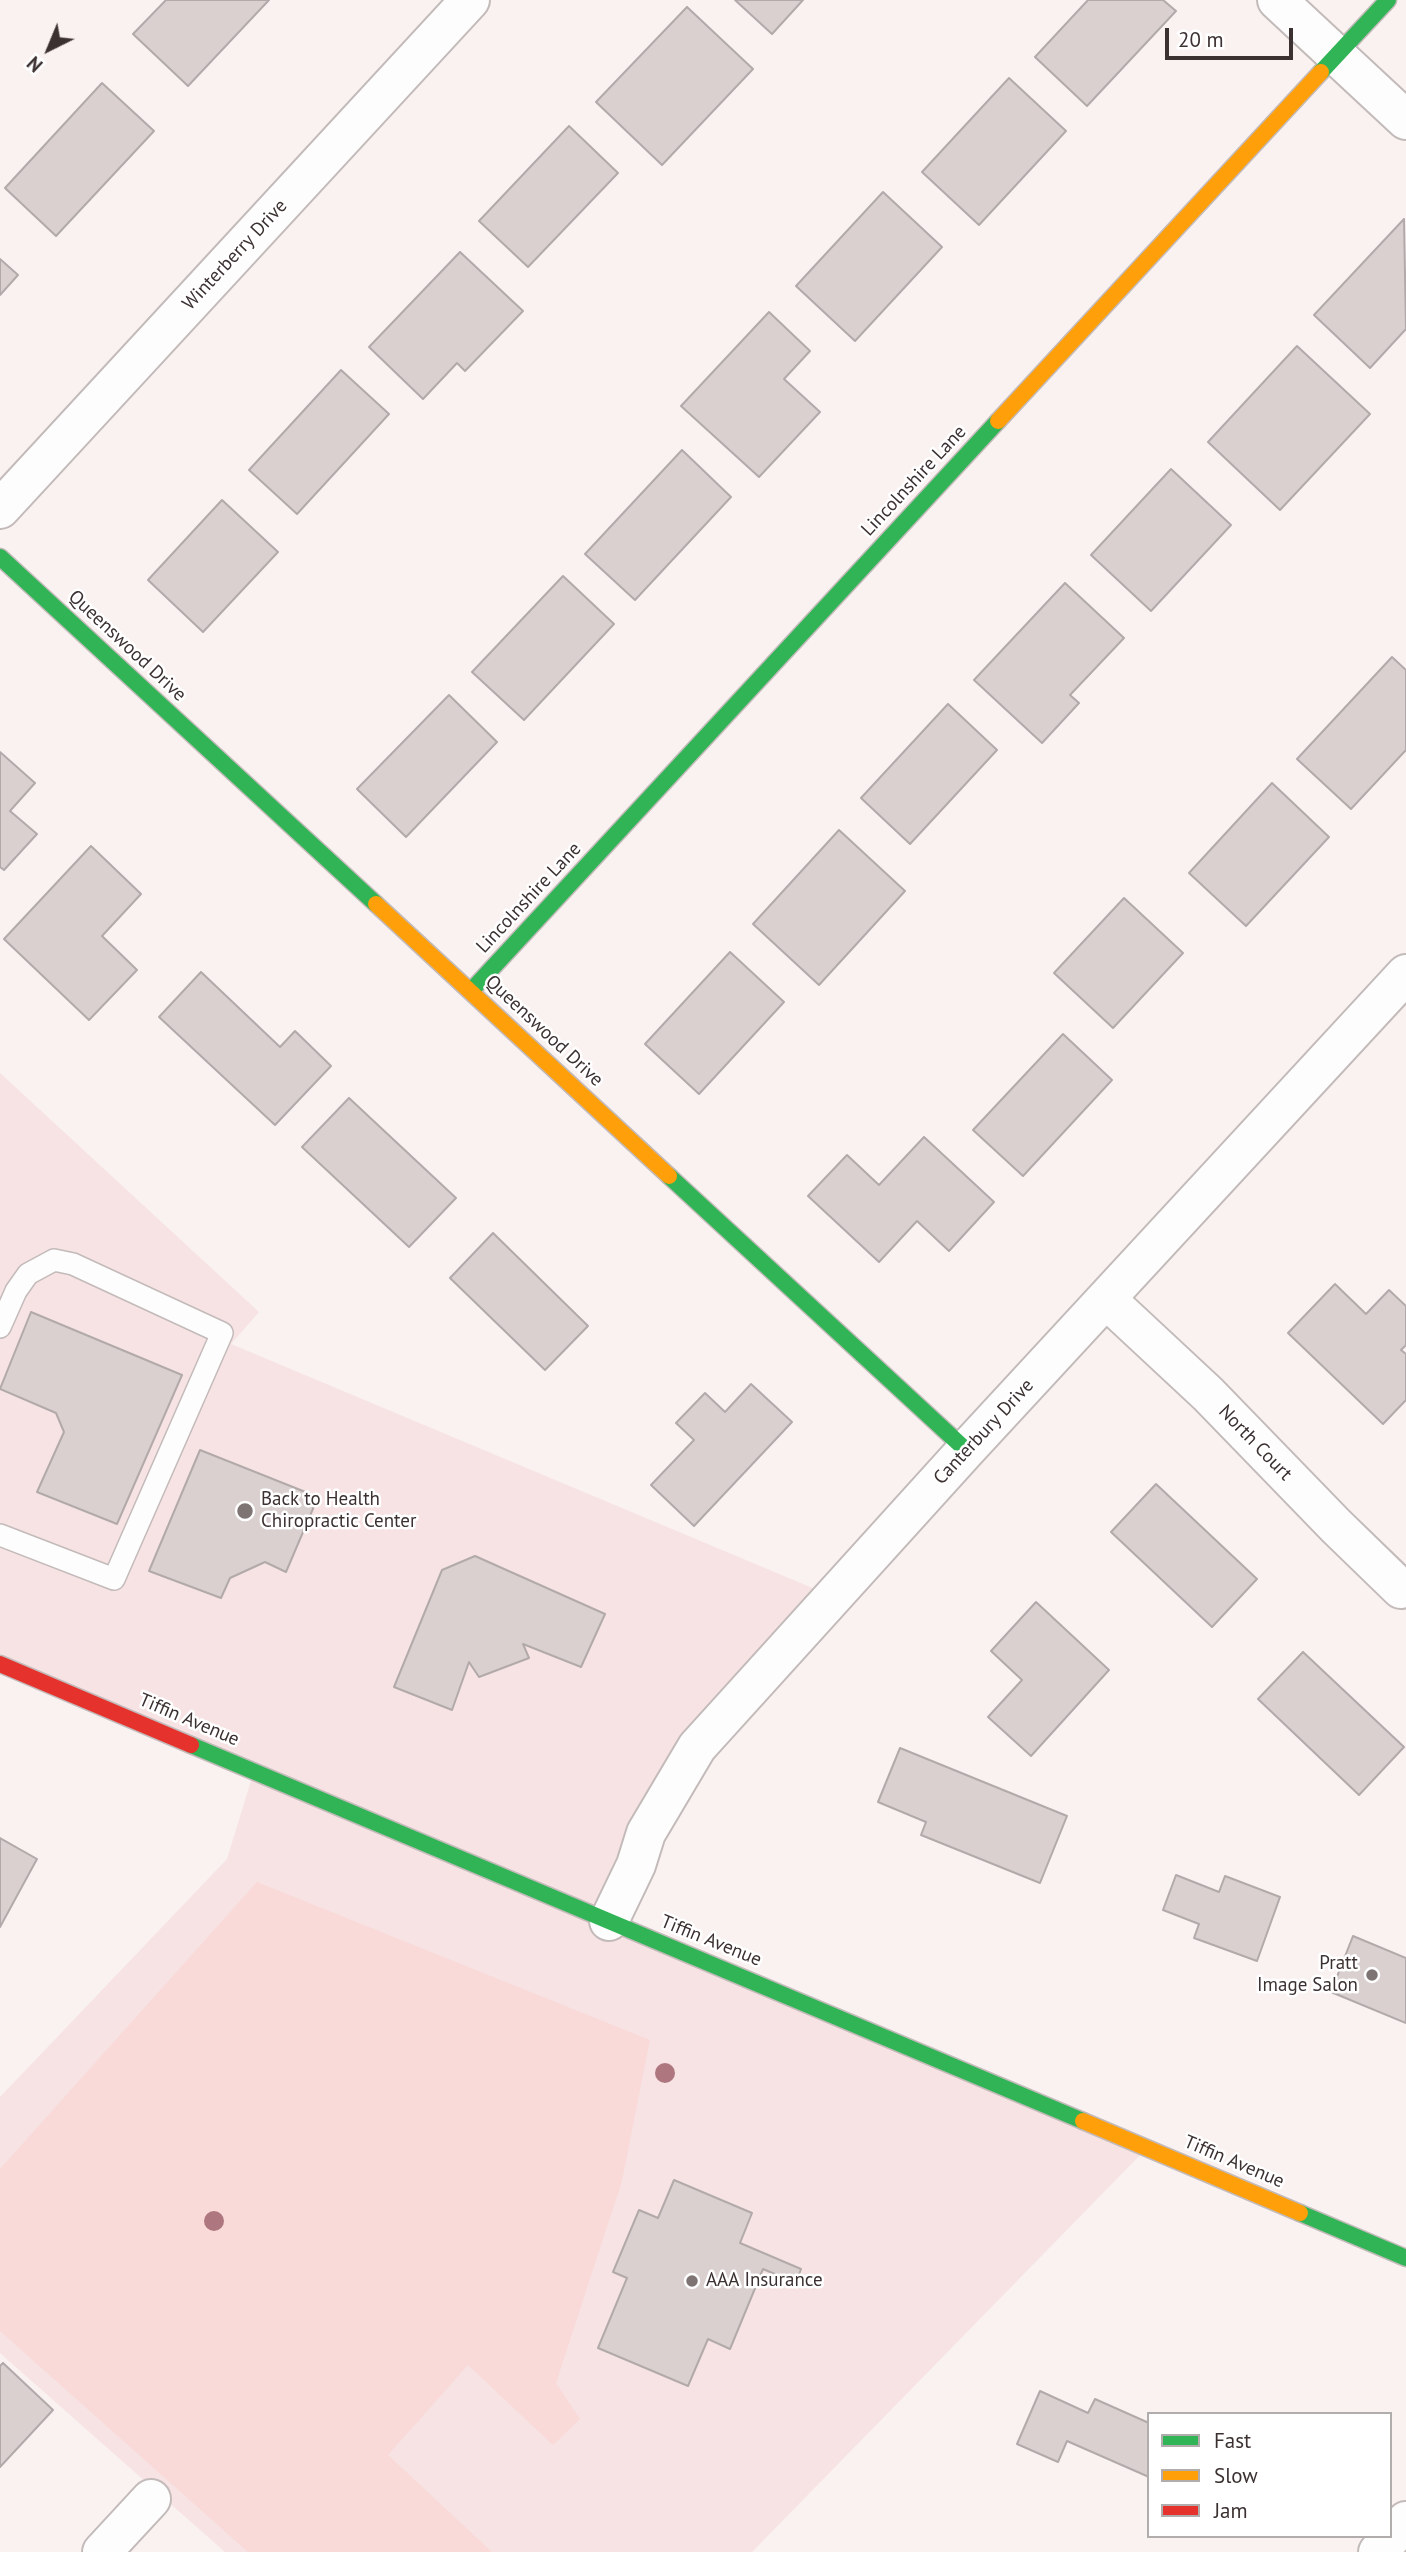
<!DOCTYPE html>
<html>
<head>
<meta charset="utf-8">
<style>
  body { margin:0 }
  #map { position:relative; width:1406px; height:2552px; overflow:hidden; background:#faf1f1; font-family:"PT Sans",sans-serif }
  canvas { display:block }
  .legend { position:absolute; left:1147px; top:2412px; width:245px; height:126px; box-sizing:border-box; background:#fff; border:2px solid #b1adad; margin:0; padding:9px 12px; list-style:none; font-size:21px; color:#3c3131 }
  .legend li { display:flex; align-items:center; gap:14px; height:35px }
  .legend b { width:35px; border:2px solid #b1adad }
  .north { position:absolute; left:14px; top:14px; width:70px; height:70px; -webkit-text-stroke:5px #fff; paint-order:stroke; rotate:223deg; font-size:19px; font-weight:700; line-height:28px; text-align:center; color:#3c3131 }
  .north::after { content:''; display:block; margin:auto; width:24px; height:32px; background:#3c3131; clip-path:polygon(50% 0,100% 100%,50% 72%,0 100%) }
  .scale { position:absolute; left:1165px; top:28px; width:128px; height:32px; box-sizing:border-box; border:4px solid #3c3131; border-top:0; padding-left:9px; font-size:21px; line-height:24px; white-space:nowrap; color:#3c3131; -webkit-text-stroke:5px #fff; paint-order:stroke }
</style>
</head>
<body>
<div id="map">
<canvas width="1406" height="2552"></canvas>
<ul class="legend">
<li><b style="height:9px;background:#30b455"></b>Fast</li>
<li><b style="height:9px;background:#ff9f0a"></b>Slow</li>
<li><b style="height:9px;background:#e5322d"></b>Jam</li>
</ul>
<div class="north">N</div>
<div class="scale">20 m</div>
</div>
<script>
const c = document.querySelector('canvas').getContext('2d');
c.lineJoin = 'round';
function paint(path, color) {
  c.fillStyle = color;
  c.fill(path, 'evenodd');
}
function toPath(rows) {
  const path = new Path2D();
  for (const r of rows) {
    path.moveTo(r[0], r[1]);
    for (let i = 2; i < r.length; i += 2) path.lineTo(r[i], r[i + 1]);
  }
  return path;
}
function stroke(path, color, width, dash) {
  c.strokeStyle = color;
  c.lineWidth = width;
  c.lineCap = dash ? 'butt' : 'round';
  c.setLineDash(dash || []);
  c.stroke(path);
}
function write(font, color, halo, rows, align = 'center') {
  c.font = font + ' "PT Sans",sans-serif';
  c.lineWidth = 5;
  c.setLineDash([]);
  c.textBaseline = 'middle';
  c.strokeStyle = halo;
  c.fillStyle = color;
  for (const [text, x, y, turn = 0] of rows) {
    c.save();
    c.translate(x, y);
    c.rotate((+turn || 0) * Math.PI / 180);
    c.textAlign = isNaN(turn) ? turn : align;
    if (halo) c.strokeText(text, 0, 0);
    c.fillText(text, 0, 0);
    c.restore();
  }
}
paint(toPath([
  [0,1073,259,1312,231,1344,834,1597,697,1747,609,1922,1147,2148,752,2552,225,2552,0,2353,0,2097,227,1859,254,1771,0,1664]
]), '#f7e3e3');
paint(toPath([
  [257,1882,650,2040,622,2181,556,2383,580,2419,553,2445,468,2365,388,2455,492,2552,248,2552,0,2331,0,2169]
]), '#f9dad9');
const building = toPath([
  [166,0,269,0,188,86,133,34,166,0],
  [735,0,803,0,772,34,735,0],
  [1088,0,1163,0,1176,11,1087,106,1035,57,1088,0],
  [687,7,753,69,662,165,596,102,687,7],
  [1009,78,1066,131,979,225,922,172,1009,78],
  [102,83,154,131,56,236,5,188,102,83],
  [569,126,618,173,528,267,479,221,569,126],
  [883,192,942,247,855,341,796,286,883,192],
  [1404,219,1406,329,1370,368,1314,315,1404,219],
  [460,252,523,311,465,371,457,363,423,399,369,347,460,252],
  [0,259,18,275,0,295,0,259],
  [769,312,810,351,784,379,820,412,759,477,681,406,769,312],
  [1297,346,1370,414,1280,510,1208,442,1297,346],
  [341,370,389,414,297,514,249,470,341,370],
  [682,450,731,497,635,600,585,554,682,450],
  [1171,469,1231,525,1151,611,1091,555,1171,469],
  [222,500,278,552,203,632,148,580,222,500],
  [563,576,614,624,524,720,472,672,563,576],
  [1065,583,1124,638,1070,695,1079,703,1042,743,974,680,1065,583],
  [1392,657,1406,670,1406,750,1351,809,1297,759,1392,657],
  [449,695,497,742,406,837,357,789,449,695],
  [948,704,997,750,910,844,861,798,948,704],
  [0,752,35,783,10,811,37,834,4,870,0,867,0,752],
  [1272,783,1329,837,1246,926,1189,873,1272,783],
  [839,830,905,891,819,985,753,924,839,830],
  [91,846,141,894,102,936,137,970,89,1020,4,939,91,846],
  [1124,898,1183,953,1113,1028,1054,973,1124,898],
  [730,952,784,1002,699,1094,645,1044,730,952],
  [201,972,280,1047,295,1031,331,1066,275,1125,159,1017,201,972],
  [1063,1034,1112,1080,1023,1176,973,1130,1063,1034],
  [349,1098,456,1198,409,1247,302,1147,349,1098],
  [924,1137,994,1202,949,1251,917,1221,879,1262,808,1196,847,1155,879,1185,924,1137],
  [493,1233,588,1326,545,1370,450,1278,493,1233],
  [1335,1284,1366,1314,1389,1290,1406,1306,1406,1345,1401,1350,1406,1354,1406,1400,1383,1424,1288,1333,1335,1284],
  [31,1312,182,1375,117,1524,37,1492,64,1432,56,1413,0,1389,31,1312],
  [751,1384,792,1422,694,1526,651,1485,694,1440,676,1423,705,1393,725,1412,751,1384],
  [200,1450,318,1497,286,1572,265,1562,230,1578,221,1598,149,1571,200,1450],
  [1156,1484,1257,1579,1212,1627,1111,1532,1156,1484],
  [475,1556,605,1614,581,1667,523,1644,529,1658,479,1677,469,1662,452,1710,394,1687,442,1570,475,1556],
  [1036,1602,1109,1670,1031,1756,988,1717,1022,1680,991,1651,1036,1602],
  [1303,1652,1404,1747,1359,1795,1258,1699,1303,1652],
  [900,1748,1067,1816,1040,1883,921,1835,926,1822,878,1802,900,1748],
  [0,1838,37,1859,0,1927,0,1838],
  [1176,1875,1219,1892,1225,1876,1280,1897,1257,1961,1194,1938,1199,1924,1163,1910,1176,1875],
  [1353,1936,1406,1958,1406,2023,1331,1992,1353,1936],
  [674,2180,752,2213,740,2243,801,2269,796,2283,763,2269,730,2349,708,2339,688,2386,598,2348,627,2278,613,2272,639,2210,658,2218,674,2180],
  [3,2363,53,2410,0,2467,0,2366,3,2363],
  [1040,2391,1088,2413,1095,2399,1149,2423,1149,2477,1067,2441,1058,2462,1017,2444,1040,2391]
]);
paint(building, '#dad0d0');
stroke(building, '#b2aaaa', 2);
const lane = toPath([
  [0,1327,16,1291,28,1274,54,1260,73,1264,222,1333,114,1579,0,1535]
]);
const street = toPath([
  [1277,0,1406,120],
  [0,509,470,0],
  [1106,1299,1208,1394,1336,1526,1401,1589],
  [609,1921,636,1865,646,1833,697,1747,966,1450,1406,974],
  [102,2552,151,2499],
  [1378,2552,1406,2521]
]);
const fast = toPath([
  [1321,72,1388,0],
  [0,557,376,904],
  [471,991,998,421],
  [669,1176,966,1450],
  [191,1745,1083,2121],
  [1300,2213,1406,2258]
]);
const slow = toPath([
  [998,421,1321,72],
  [376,904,669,1176],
  [1083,2121,1300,2213]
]);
const jam = toPath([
  [0,1664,191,1745]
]);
stroke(lane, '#c3baba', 24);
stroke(street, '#c3baba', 42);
stroke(fast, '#c3baba', 19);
stroke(slow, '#c3baba', 19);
stroke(jam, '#c3baba', 19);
stroke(lane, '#fefdfd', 21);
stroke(street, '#fefdfd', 38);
stroke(fast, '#30b455', 16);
stroke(slow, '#ff9f0a', 16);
stroke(jam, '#e5322d', 16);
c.fillStyle = '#ae777f';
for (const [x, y] of [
  [665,2073],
  [214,2221]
]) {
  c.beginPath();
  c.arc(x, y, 10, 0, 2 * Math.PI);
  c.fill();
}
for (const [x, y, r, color] of [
  [245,1511,9,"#7e7474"],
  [1372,1975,7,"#7e7474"],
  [692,2281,7,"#7e7474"]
]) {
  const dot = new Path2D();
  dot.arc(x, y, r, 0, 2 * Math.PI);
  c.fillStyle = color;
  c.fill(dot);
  stroke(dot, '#fff', 2.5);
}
write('19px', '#3c3131', '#fff', [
  ["Winterberry Drive",235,255,-47],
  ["Lincolnshire Lane",914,481,-47],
  ["Queenswood Drive",127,646,43],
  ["Lincolnshire Lane",529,898,-47],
  ["Queenswood Drive",544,1031,43],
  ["Canterbury Drive",984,1432,-47],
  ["North Court",1255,1443,46],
  ["Tiffin Avenue",189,1720,23],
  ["Tiffin Avenue",711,1941,22],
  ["Tiffin Avenue",1234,2162,23]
]);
write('19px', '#3c3131', '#fff', [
  ["Back to Health",261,1500],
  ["Chiropractic Center",261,1522],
  ["Pratt",1358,1964,"right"],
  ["Image Salon",1358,1986,"right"],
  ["AAA Insurance",706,2281]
], 'left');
</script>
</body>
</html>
